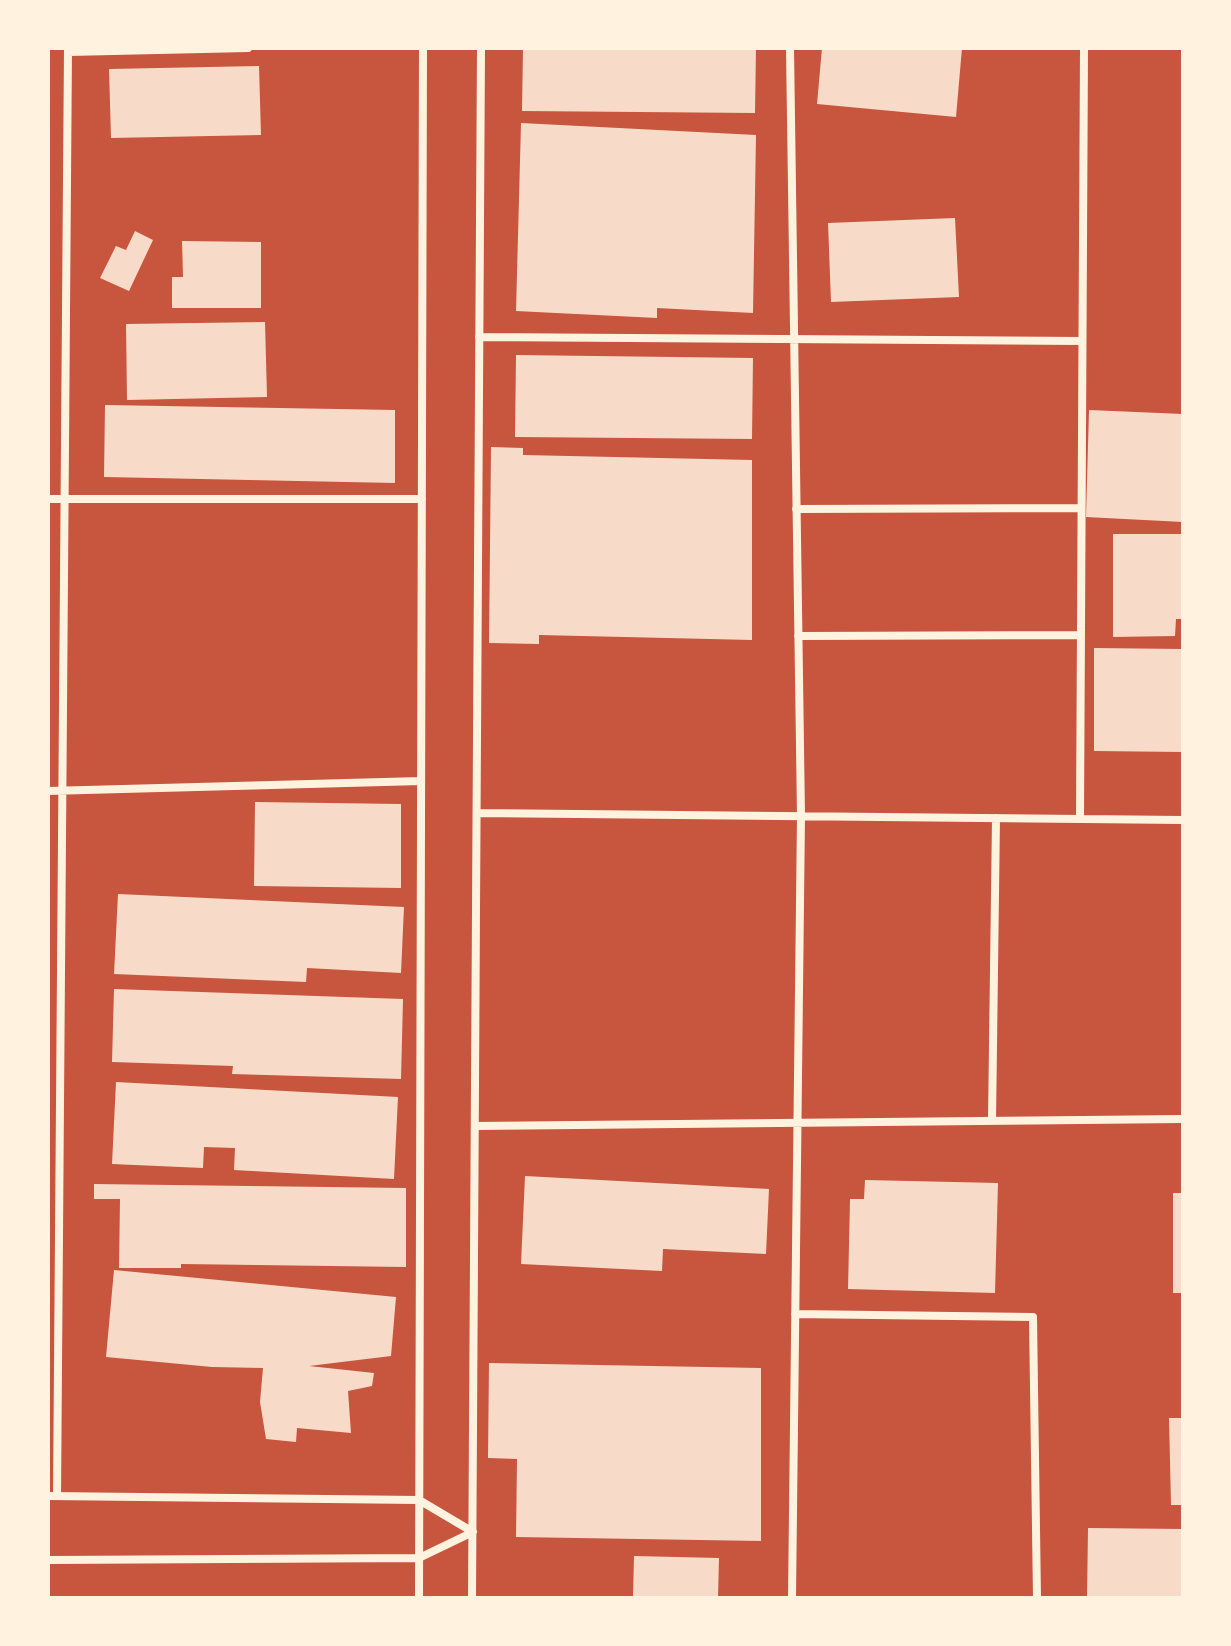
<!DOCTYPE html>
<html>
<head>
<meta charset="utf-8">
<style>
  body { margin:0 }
  #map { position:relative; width:1231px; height:1646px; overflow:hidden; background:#c8553d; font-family:"DejaVu Sans",sans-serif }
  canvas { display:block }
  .frame { position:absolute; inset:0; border:50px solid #fff3e0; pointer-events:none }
</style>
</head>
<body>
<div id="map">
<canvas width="1231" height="1646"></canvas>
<div class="frame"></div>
</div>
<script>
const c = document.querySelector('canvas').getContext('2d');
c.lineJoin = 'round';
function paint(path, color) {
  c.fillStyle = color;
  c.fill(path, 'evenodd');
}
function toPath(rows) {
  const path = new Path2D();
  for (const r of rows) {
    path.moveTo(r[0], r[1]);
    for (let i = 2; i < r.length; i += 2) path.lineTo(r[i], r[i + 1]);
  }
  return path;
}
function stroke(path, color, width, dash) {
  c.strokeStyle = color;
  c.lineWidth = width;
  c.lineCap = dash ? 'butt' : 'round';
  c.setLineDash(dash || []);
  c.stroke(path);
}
paint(toPath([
  [523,48,756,48,755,113,522,111],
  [822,48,962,48,956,117,817,104],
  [259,66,261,135,111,138,109,69],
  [521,123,756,135,753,313,657,308,657,318,516,311],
  [955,218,959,297,831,302,828,223],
  [135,231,153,240,129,291,100,278,116,246,126,250],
  [182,241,261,242,261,308,172,308,172,277,183,277],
  [265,322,267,397,127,400,126,324],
  [516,355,753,358,752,439,515,437],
  [105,405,395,410,395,483,104,477],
  [1089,410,1183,414,1183,522,1086,517],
  [491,447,523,448,523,455,752,460,752,640,539,635,539,644,489,643],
  [1113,534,1183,534,1183,619,1176,619,1175,636,1113,637],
  [1094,648,1183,649,1183,752,1094,751],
  [255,802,401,804,401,888,254,886],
  [118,894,404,907,401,973,307,968,306,982,114,974],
  [114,989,403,999,401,1079,232,1074,233,1066,112,1062],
  [116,1082,398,1097,394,1179,234,1170,235,1148,204,1147,203,1168,112,1164],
  [525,1176,769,1189,766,1254,663,1249,662,1271,521,1264],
  [865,1180,998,1183,995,1293,848,1289,850,1199,864,1199],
  [94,1184,406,1188,406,1267,181,1264,181,1268,119,1268,120,1199,94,1199],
  [1173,1193,1183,1193,1183,1293,1173,1293],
  [114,1270,396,1297,391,1356,309,1366,374,1373,372,1386,348,1391,351,1433,297,1428,296,1442,266,1439,260,1402,263,1368,212,1367,106,1357],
  [489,1363,761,1368,761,1541,516,1537,517,1459,488,1458],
  [1169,1418,1183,1418,1183,1505,1171,1505],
  [1088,1528,1183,1529,1183,1598,1087,1598],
  [634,1556,719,1558,718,1598,633,1598]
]), '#f7dbc8');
stroke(toPath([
  [790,48,801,816,792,1598],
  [68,52,248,48],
  [479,337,1082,341],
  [48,499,422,499],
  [796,509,1081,508],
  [798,636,1081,635],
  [48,791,421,781],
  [477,813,1183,820],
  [1080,819,1084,48],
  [992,1121,996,818],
  [475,1126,1183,1119],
  [795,1314,1033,1317,1037,1598],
  [48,1496,419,1500,473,1532,419,1558,48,1560],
  [57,1496,68,48],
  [419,1598,423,48],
  [472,1598,481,48]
]), '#fff3e0', 8);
</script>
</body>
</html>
